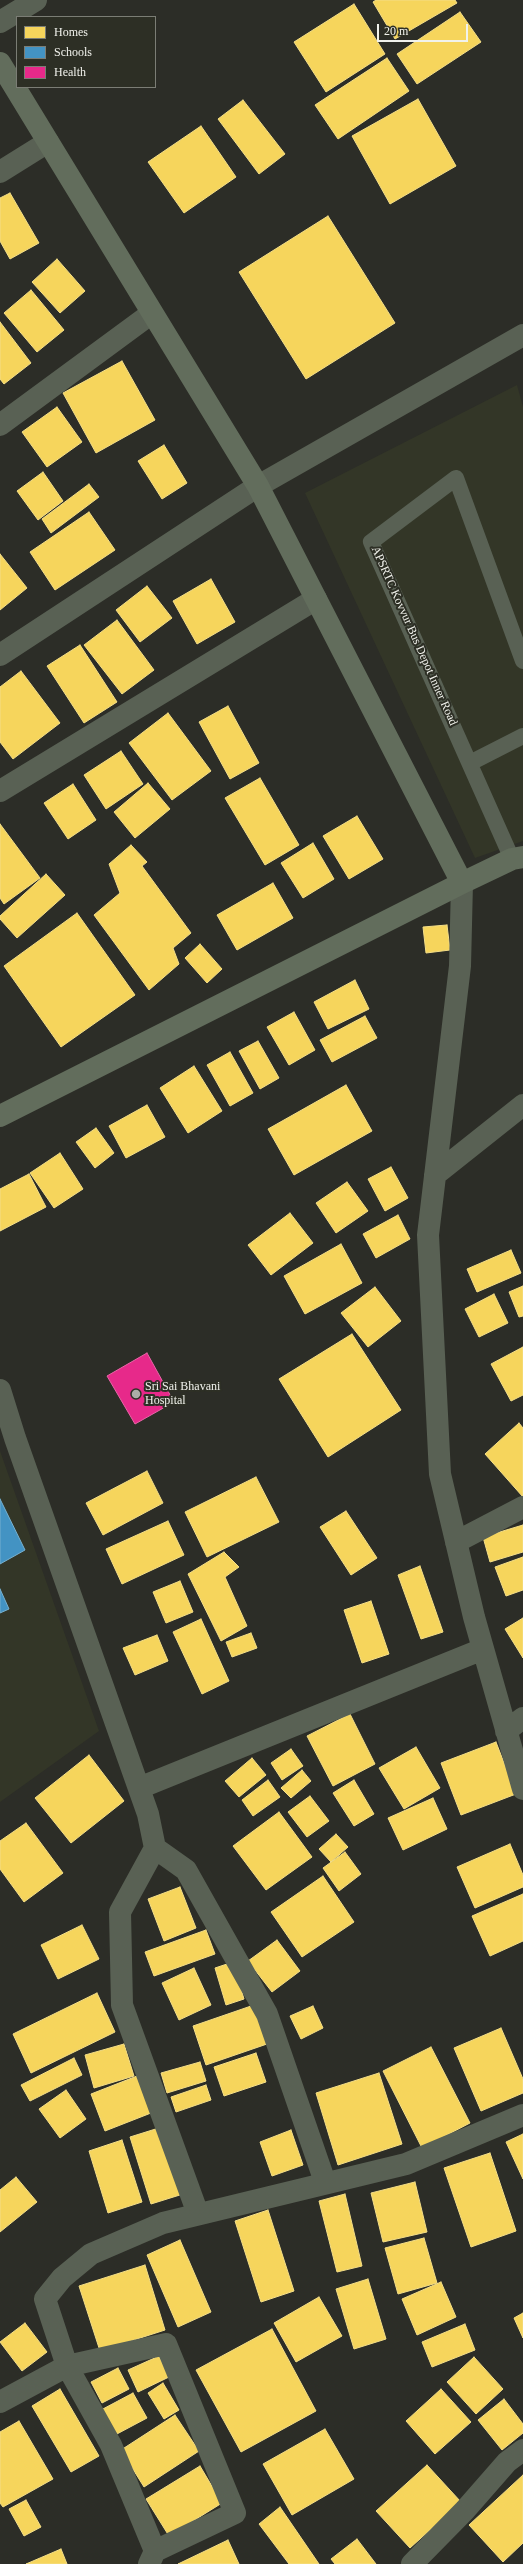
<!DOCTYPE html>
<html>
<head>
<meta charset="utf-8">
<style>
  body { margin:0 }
  #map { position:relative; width:523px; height:2564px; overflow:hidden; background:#2c2d27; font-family:"Times New Roman",serif }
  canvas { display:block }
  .legend { position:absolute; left:16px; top:16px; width:140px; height:72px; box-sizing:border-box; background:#2d2f25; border:1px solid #7b7d75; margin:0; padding:5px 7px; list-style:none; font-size:12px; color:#f1f2ec }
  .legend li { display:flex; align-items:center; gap:8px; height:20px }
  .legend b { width:20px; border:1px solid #7b7d75 }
  .scale { position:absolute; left:377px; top:24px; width:91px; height:18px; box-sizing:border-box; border:2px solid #f1f2ec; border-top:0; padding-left:5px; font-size:12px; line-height:14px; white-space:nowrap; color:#f1f2ec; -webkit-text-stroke:3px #2d2f25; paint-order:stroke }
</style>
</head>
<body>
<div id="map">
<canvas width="523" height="2564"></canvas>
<ul class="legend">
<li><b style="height:11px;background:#f6d55c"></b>Homes</li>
<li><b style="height:11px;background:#4393c3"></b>Schools</li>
<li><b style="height:11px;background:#e7298a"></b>Health</li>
</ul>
<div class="scale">20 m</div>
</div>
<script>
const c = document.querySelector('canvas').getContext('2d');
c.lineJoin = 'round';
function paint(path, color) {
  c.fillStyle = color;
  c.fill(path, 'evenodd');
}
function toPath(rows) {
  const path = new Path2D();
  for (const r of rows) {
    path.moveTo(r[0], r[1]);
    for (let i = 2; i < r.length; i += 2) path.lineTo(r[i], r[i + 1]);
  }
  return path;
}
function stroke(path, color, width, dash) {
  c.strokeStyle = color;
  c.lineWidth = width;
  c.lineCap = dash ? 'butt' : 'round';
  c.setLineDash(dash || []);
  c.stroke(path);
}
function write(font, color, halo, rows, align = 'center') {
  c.font = font + ' "Times New Roman",serif';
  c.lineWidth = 4;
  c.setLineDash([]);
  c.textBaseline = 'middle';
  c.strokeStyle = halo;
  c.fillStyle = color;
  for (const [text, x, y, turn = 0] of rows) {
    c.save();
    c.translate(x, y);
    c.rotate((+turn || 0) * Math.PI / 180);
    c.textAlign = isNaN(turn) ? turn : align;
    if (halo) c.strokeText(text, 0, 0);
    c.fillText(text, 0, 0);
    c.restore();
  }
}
paint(toPath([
  [517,385,523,407,523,841,475,858,305,493],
  [0,1451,99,1731,0,1802]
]), '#333627');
const homes = toPath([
  [376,0,455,0,457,3,395,39,373,2,376,0],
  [354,4,385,54,326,92,294,42,354,4],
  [460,12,481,42,417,84,397,54,460,12],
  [387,58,409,91,338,139,315,105,387,58],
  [418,99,456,166,390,204,352,136,418,99],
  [243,100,285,154,259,174,218,119,243,100],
  [201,126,236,177,184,213,148,162,201,126],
  [10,193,39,243,10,259,0,241,0,198,10,193],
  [328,216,395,323,306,379,239,272,328,216],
  [57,259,85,291,60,313,32,282,57,259],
  [31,290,64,330,37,352,4,313,31,290],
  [0,322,31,363,4,384,0,379,0,322],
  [122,361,155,420,96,453,63,393,122,361],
  [57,407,82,442,47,467,22,432,57,407],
  [164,445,187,483,162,499,138,461,164,445],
  [43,472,63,501,38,520,17,491,43,472],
  [89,484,99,497,51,533,42,519,89,484],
  [89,512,115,550,55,590,30,552,89,512],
  [0,554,27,588,0,610,0,554],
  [211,579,235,622,197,644,173,601,211,579],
  [147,586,172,618,140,642,116,610,147,586],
  [117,620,154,670,122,694,84,645,117,620],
  [80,645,117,702,84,723,47,666,80,645],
  [21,671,60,723,13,759,0,742,0,687,21,671],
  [228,706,259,763,230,779,199,722,228,706],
  [168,713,211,771,172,800,129,743,168,713],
  [121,751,143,784,106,809,84,775,121,751],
  [260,778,299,845,265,865,225,798,260,778],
  [148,783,170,809,135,838,114,812,148,783],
  [73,784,96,820,68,839,44,803,73,784],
  [357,816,383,859,349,879,323,836,357,816],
  [0,824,40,878,4,904,0,898,0,824],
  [313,843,334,879,303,898,281,863,313,843],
  [131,845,147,862,142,866,191,933,173,948,179,964,149,990,94,915,120,893,109,864,131,845],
  [46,874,65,895,17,938,0,919,0,916,46,874],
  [273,883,293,918,237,950,217,915,273,883],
  [77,913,135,995,61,1047,4,966,77,913],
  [447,925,450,950,426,953,423,927,447,925],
  [200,944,222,969,207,983,185,958,200,944],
  [355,980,369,1009,328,1029,314,1002,355,980],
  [294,1012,315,1050,289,1065,267,1027,294,1012],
  [365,1016,377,1038,332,1062,320,1040,365,1016],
  [258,1041,279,1078,260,1089,239,1051,258,1041],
  [230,1052,253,1093,230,1106,207,1065,230,1052],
  [194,1066,222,1111,188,1133,160,1088,194,1066],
  [346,1085,372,1131,294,1175,268,1129,346,1085],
  [147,1105,165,1137,126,1158,109,1126,147,1105],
  [96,1128,114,1153,95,1168,76,1142,96,1128],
  [60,1153,83,1189,54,1208,30,1173,60,1153],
  [391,1167,408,1198,385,1211,368,1179,391,1167],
  [29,1174,46,1207,0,1231,0,1189,29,1174],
  [347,1182,368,1211,336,1233,316,1203,347,1182],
  [290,1213,313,1243,271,1275,248,1245,290,1213],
  [398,1215,410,1239,376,1258,363,1234,398,1215],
  [341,1244,362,1283,305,1314,284,1276,341,1244],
  [511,1250,521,1273,477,1292,467,1269,511,1250],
  [523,1286,523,1316,519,1317,509,1292,523,1286],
  [375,1287,401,1321,368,1347,341,1313,375,1287],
  [494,1294,508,1323,479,1337,465,1309,494,1294],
  [352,1334,401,1410,328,1457,279,1379,352,1334],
  [523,1347,523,1395,511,1401,491,1364,523,1347],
  [519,1423,523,1428,523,1497,485,1454,519,1423],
  [147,1471,163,1503,103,1535,86,1503,147,1471],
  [256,1477,279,1522,207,1557,185,1512,256,1477],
  [346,1511,377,1558,351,1575,320,1527,346,1511],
  [168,1521,184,1555,122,1584,106,1549,168,1521],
  [523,1525,523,1552,490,1562,483,1537,523,1525],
  [224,1552,239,1567,225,1577,247,1626,221,1641,188,1574,224,1552],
  [523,1557,523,1590,506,1596,495,1567,523,1557],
  [420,1566,443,1632,421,1639,398,1575,420,1566],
  [180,1581,193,1612,166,1623,153,1592,180,1581],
  [371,1601,389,1654,362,1663,344,1610,371,1601],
  [523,1618,523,1658,505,1629,523,1618],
  [201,1619,229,1681,202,1694,173,1632,201,1619],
  [251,1633,257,1648,232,1657,226,1642,251,1633],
  [157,1635,168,1661,135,1675,123,1648,157,1635],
  [350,1714,375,1764,333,1786,307,1736,350,1714],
  [496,1742,516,1794,461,1815,441,1763,496,1742],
  [416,1747,440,1788,404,1809,379,1768,416,1747],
  [291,1749,303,1766,282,1780,271,1763,291,1749],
  [89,1755,124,1801,71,1843,35,1798,89,1755],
  [252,1758,266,1775,239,1797,225,1781,252,1758],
  [302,1770,311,1781,291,1798,281,1788,302,1770],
  [268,1780,280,1797,253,1816,242,1800,268,1780],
  [354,1780,374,1814,354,1826,333,1793,354,1780],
  [310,1796,329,1821,307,1837,288,1812,310,1796],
  [433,1798,447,1829,403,1850,388,1818,433,1798],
  [279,1812,312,1857,266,1890,233,1846,279,1812],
  [26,1823,63,1873,24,1902,0,1869,0,1841,26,1823],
  [336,1834,348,1847,331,1862,319,1849,336,1834],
  [510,1844,523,1875,523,1887,475,1908,457,1867,510,1844],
  [345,1852,361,1874,339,1891,323,1868,345,1852],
  [323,1876,354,1922,302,1957,271,1912,323,1876],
  [180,1887,196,1928,164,1941,148,1899,180,1887],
  [523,1894,523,1941,490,1956,472,1916,523,1894],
  [82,1925,99,1959,58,1979,41,1945,82,1925],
  [206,1930,215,1954,154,1976,145,1952,206,1930],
  [277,1940,300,1971,272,1992,248,1961,277,1940],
  [233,1962,244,1999,226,2005,215,1968,233,1962],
  [194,1968,211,2005,179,2020,162,1983,194,1968],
  [97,1993,115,2032,31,2073,13,2034,97,1993],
  [254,2005,267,2044,206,2065,193,2026,254,2005],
  [313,2006,323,2028,301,2039,290,2016,313,2006],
  [501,2028,523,2079,523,2093,481,2111,454,2048,501,2028],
  [124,2044,134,2076,94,2088,85,2055,124,2044],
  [431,2047,470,2123,422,2148,383,2071,431,2047],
  [256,2053,266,2082,224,2096,214,2067,256,2053],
  [74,2058,82,2075,30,2101,21,2085,74,2058],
  [200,2062,206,2081,167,2093,161,2073,200,2062],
  [379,2073,402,2144,338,2165,316,2093,379,2073],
  [137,2076,151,2113,105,2131,91,2094,137,2076],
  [206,2085,211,2100,176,2112,171,2097,206,2085],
  [66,2090,86,2119,60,2138,39,2109,66,2090],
  [162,2127,183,2194,151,2204,130,2137,162,2127],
  [291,2130,303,2165,272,2176,260,2142,291,2130],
  [523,2134,523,2179,506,2142,523,2134],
  [122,2140,142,2202,108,2213,89,2151,122,2140],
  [490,2153,516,2231,471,2247,444,2168,490,2153],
  [16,2177,37,2202,0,2232,0,2190,16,2177],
  [415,2182,427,2232,383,2242,371,2193,415,2182],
  [345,2194,362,2266,337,2272,319,2201,345,2194],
  [268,2210,294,2291,261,2302,235,2221,268,2210],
  [424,2238,437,2283,398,2294,385,2248,424,2238],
  [180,2240,211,2312,178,2327,147,2255,180,2240],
  [145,2265,165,2330,100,2351,79,2286,145,2265],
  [368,2279,386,2339,354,2349,336,2289,368,2279],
  [441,2282,456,2317,417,2335,402,2299,441,2282],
  [319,2297,342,2336,296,2362,274,2323,319,2297],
  [523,2313,523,2338,514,2318,523,2313],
  [25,2323,47,2352,22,2371,0,2342,25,2323],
  [465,2324,475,2350,432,2367,422,2342,465,2324],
  [272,2329,316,2411,241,2452,196,2370,272,2329],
  [159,2356,169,2377,138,2392,128,2370,159,2356],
  [474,2357,503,2389,476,2414,447,2382,474,2357],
  [118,2368,129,2389,102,2403,91,2382,118,2368],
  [163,2383,179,2410,164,2419,148,2393,163,2383],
  [60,2389,99,2456,71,2472,32,2406,60,2389],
  [441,2389,471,2422,435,2454,406,2421,441,2389],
  [133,2393,147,2418,115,2435,101,2410,133,2393],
  [504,2399,523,2424,523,2433,502,2450,478,2420,504,2399],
  [175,2415,199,2451,144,2487,121,2450,175,2415],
  [19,2421,53,2479,3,2507,0,2503,0,2432,19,2421],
  [325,2429,354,2479,292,2515,263,2464,325,2429],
  [427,2465,461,2502,410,2548,376,2511,427,2465],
  [200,2466,222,2503,169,2536,146,2499,200,2466],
  [523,2475,523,2543,503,2562,469,2525,523,2475],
  [26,2500,41,2527,24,2536,9,2509,26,2500],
  [280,2507,319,2564,289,2564,259,2524,280,2507],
  [357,2539,376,2564,335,2564,331,2559,357,2539],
  [228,2540,239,2564,178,2564,228,2540],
  [61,2549,67,2564,26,2564,61,2549]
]);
paint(homes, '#f6d55c');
stroke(homes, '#f4de87', 1);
const schools = toPath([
  [0,1499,25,1550,0,1564,0,1499],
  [0,1589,9,1609,0,1613,0,1589]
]);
paint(schools, '#4393c3');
stroke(schools, '#77b0cf', 1);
const health = toPath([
  [147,1353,174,1402,135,1424,107,1376,147,1353]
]);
paint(health, '#e7298a');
stroke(health, '#ea65a7', 1);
stroke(toPath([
  [470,763,523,736],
  [512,859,371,542,456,478,523,661]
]), '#596154', 16);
stroke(toPath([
  [0,22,36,0],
  [0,172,48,142],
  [0,425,152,313],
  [0,655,258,486,523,335],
  [0,791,316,599],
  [462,883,460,966,428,1235,440,1474,474,1617,523,1789],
  [435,1175,523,1105],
  [0,1390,15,1438,148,1814,155,1848,120,1912,122,2005,198,2214],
  [456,1542,523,1507],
  [506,1731,523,1718],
  [139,1788,483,1649],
  [155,1848,186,1870,267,2014,325,2182],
  [0,2402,67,2366,166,2344,235,2513,155,2551,149,2564],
  [155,2551,111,2445,67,2366,45,2299,62,2278,91,2254,163,2223,406,2164,523,2115],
  [412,2564,465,2510,507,2462,523,2450]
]), '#596154', 22);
stroke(toPath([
  [0,63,258,486,462,883],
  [0,1116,462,883,512,859,523,857]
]), '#626d5c', 22);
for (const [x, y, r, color] of [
  [136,1394,5,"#acada7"]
]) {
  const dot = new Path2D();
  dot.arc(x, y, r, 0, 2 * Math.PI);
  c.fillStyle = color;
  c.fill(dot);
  stroke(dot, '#2d2f25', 1.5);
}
write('12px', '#f1f2ec', '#2d2f25', [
  ["APSRTC Kovvur Bus Depot Inner Road",414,636,66]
]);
write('12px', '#f1f2ec', '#2d2f25', [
  ["Sri Sai Bhavani",145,1387],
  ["Hospital",145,1401]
], 'left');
</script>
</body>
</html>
